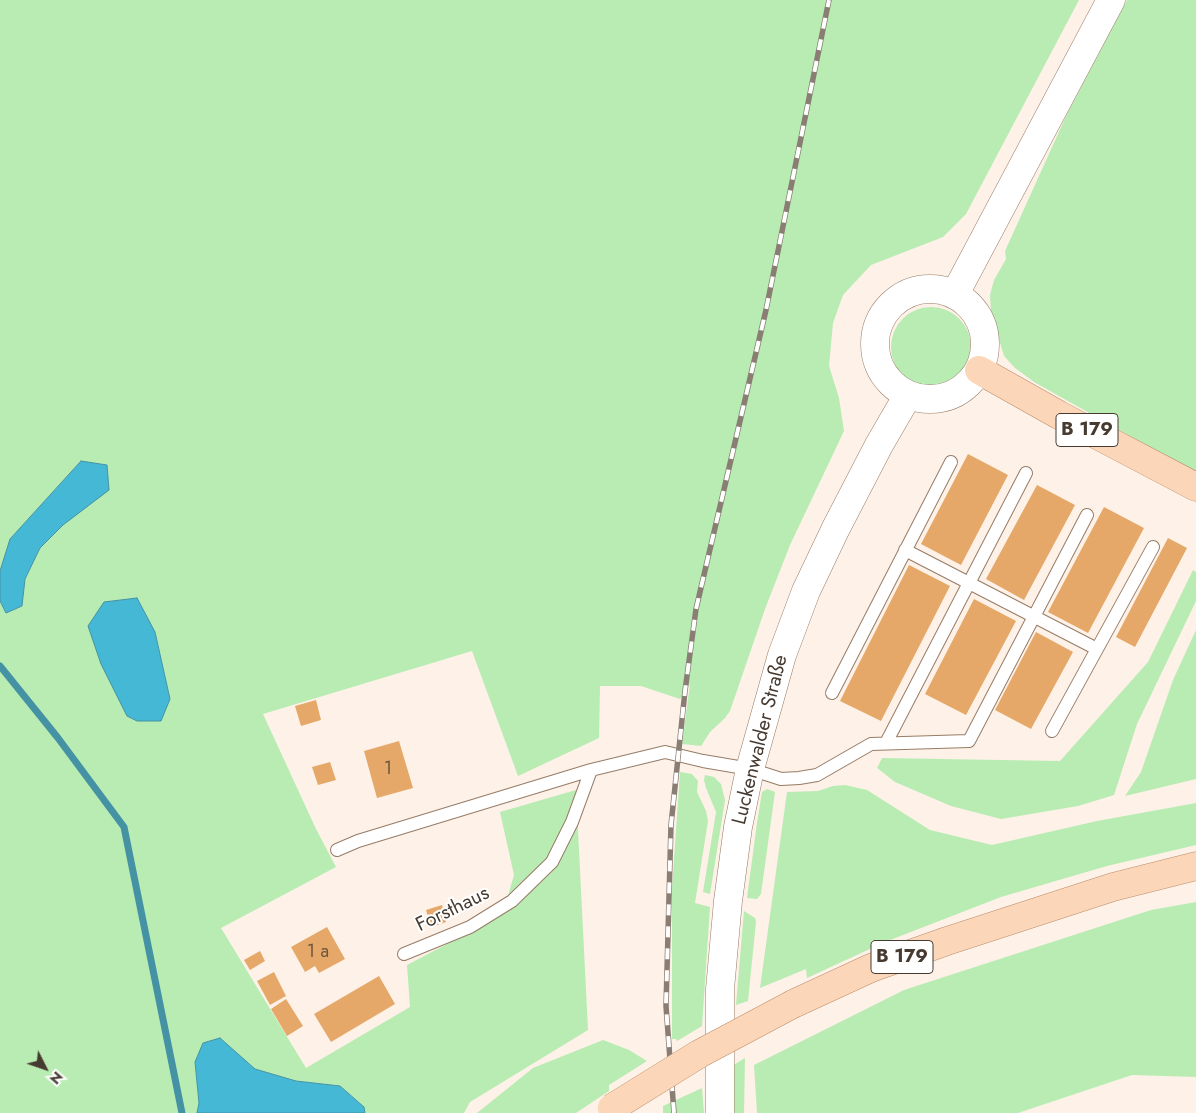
<!DOCTYPE html>
<html>
<head>
<meta charset="utf-8">
<style>
  body { margin:0 }
  #map { position:relative; width:1196px; height:1113px; overflow:hidden; background:#fdf1e8; font-family:Jost,sans-serif }
  canvas { display:block }
  .north { position:absolute; left:20px; top:1043px; width:50px; height:50px; -webkit-text-stroke:4px #fff; paint-order:stroke; rotate:131deg; font-size:14px; font-weight:700; line-height:20px; text-align:center; color:#463a31 }
  .north::after { content:''; display:block; margin:auto; width:18px; height:22px; background:#463a31; clip-path:polygon(50% 0,100% 100%,50% 72%,0 100%) }
</style>
</head>
<body>
<div id="map">
<canvas width="1196" height="1113"></canvas>
<div class="north">N</div>
</div>
<script>
const c = document.querySelector('canvas').getContext('2d');
c.lineJoin = 'round';
function paint(path, color) {
  c.fillStyle = color;
  c.fill(path, 'evenodd');
}
function toPath(rows) {
  const path = new Path2D();
  for (const r of rows) {
    if (r.length === 3) {
      path.moveTo(r[0] + r[2], r[1]);
      path.arc(r[0], r[1], r[2], 0, 2 * Math.PI);
      continue;
    }
    path.moveTo(r[0], r[1]);
    for (let i = 2; i < r.length; i += 2) path.lineTo(r[i], r[i + 1]);
  }
  return path;
}
function stroke(path, color, width, dash) {
  c.strokeStyle = color;
  c.lineWidth = width;
  c.lineCap = dash ? 'butt' : 'round';
  c.setLineDash(dash || []);
  c.stroke(path);
}
function write(font, color, halo, rows, align = 'center') {
  c.font = font + ' Jost,sans-serif';
  c.lineWidth = 4;
  c.setLineDash([]);
  c.textBaseline = 'middle';
  c.strokeStyle = halo;
  c.fillStyle = color;
  for (const [text, x, y, turn = 0] of rows) {
    c.save();
    c.translate(x, y);
    c.rotate((+turn || 0) * Math.PI / 180);
    c.textAlign = isNaN(turn) ? turn : align;
    if (halo) c.strokeText(text, 0, 0);
    c.fillText(text, 0, 0);
    c.restore();
  }
}
paint(toPath([
  [0,0,1079,0,966,214,943,237,871,265,843,295,833,323,829,366,839,398,844,431,790,545,765,609,730,711,725,718,710,732,701,746,682,744,690,684,680,699,641,686,600,686,599,738,518,776,472,651,263,714,316,829,336,867,221,928,306,1068,410,1007,407,965,468,933,507,899,514,875,500,812,576,790,588,1030,470,1102,464,1113,365,1113,364,1107,340,1086,296,1081,255,1069,220,1039,195,1062,199,1103,197,1113,0,1113,0,601,6,613,22,606,25,579,40,548,63,525,107,465,81,461,10,539,0,571],
  [104,602,155,632,170,699],
  [1127,0,1196,0,1196,473,1034,382,1015,368,1004,356,991,312,990,295,994,280,1006,259,1005,251,1067,114],
  [931,347,40],
  [1193,570,1196,572,1196,601,1137,724,1114,795,1078,806,1001,819,951,806,895,782,877,768,882,758,1060,761,1148,662],
  [1196,630,1196,779,1125,796,1141,772,1173,680],
  [680,772,692,774,698,781,697,792,706,811,708,821,695,903,710,907,702,1026,677,1041,676,1039,672,1039,672,888],
  [705,775,714,777,721,784,725,800,710,894,703,892,716,812,706,788,704,780],
  [845,785,867,790,930,830,992,845,1097,821,1196,803,1196,845,1107,866,1001,897,885,942,807,978,806,969,760,988,787,792,818,791,833,786],
  [767,789,775,792,761,894,757,899,747,898,757,823,762,792],
  [1196,902,1196,1077,1132,1075,1018,1113,757,1113,754,1065,904,990,1151,910],
  [744,911,755,918,756,922,748,1001,736,1005],
  [603,1040,629,1050,647,1061,609,1085,609,1091,576,1113,477,1113,533,1068],
  [745,1058,744,1113,732,1113,732,1066],
  [702,1088,704,1113,663,1113,663,1106]
]), '#b8ecb3');
const water = toPath([
  [81,461,107,465,109,490,63,525,40,548,25,579,22,606,6,613,0,601,0,571,10,539,81,461],
  [137,598,155,632,170,699,161,721,137,721,127,716,101,664,88,626,104,602,137,598],
  [220,1038,255,1069,296,1081,340,1086,364,1107,365,1113,197,1113,199,1103,195,1062,203,1043,220,1038]
]);
paint(water, '#45b8d5');
stroke(water, '#4592a4', 1);
stroke(toPath([
  [0,666,58,738,124,827,182,1113]
]), '#4592a4', 7);
paint(toPath([
  [968,454,1008,475,961,565,921,544],
  [1037,485,1075,505,1024,600,986,579],
  [1104,507,1144,528,1088,633,1048,612],
  [1168,538,1187,548,1135,647,1116,637],
  [909,565,950,586,881,721,840,701],
  [974,599,1016,621,966,715,925,694],
  [1036,632,1073,652,1031,729,995,710],
  [316,700,321,720,301,726,295,706],
  [399,741,413,788,377,798,364,751],
  [330,762,336,780,318,785,312,767],
  [442,905,446,922,431,927,426,910],
  [327,927,345,959,319,973,315,966,305,972,291,947],
  [260,951,265,961,250,970,244,960],
  [274,972,286,996,270,1005,257,981],
  [379,976,395,1004,331,1042,314,1014],
  [286,999,303,1026,287,1036,271,1009]
]), '#e6a868');
const service = toPath([
  [905,550,1097,649],
  [832,693,951,462],
  [1052,731,1153,547],
  [886,743,1026,473],
  [337,850,358,841,591,770],
  [404,954,470,927,512,901,552,862,572,822,591,770,665,752,703,761,750,769,781,779,799,778,817,775,871,744,969,741,1087,515]
]);
const secondary = toPath([
  [930,344,55],
  [955,294,1111,0],
  [720,1113,720,989,728,901,738,827,750,769,782,655,806,591,836,528,879,445,908,395]
]);
const primary = toPath([
  [979,370,1059,415,1196,487],
  [793,1004,871,968,947,941,1113,887,1196,866]
]);
stroke(service, '#977c66', 14);
stroke(secondary, '#977c66', 29);
stroke(primary, '#ba8d6a', 29);
stroke(service, '#fff', 12);
stroke(secondary, '#fff', 28);
stroke(primary, '#fbd6b8', 28);
const rail = toPath([
  [674,1113,666,1006,671,825,685,691,696,609,766,310,829,0]
]);
stroke(rail, '#897d74', 5.5);
stroke(rail, '#fff', 4, [11]);
const primaryBridge = toPath([
  [612,1108,699,1054,793,1004]
]);
stroke(primaryBridge, '#ba8d6a', 29, []);
stroke(primaryBridge, '#fbd6b8', 28);
write('18px', '#6e563f', null, [
  ["1",388,770],
  ["1 a",318,953]
]);
for (const [x, y, w] of [
  [1087,430,62],
  [902,957,62]
]) {
  const box = new Path2D();
  box.roundRect(x - w / 2, y - 16.5, w, 33, 4);
  c.fillStyle = '#fff';
  c.fill(box);
  stroke(box, '#463a31', 1);
}
write('bold 19px', '#463a31', null, [
  ["B 179",1087,430],
  ["B 179",902,957]
]);
write('20px', '#463a31', '#fff', [
  ["Luckenwalder Straße",761,740,-76],
  ["Forsthaus",453,910,-26]
]);
</script>
</body>
</html>
